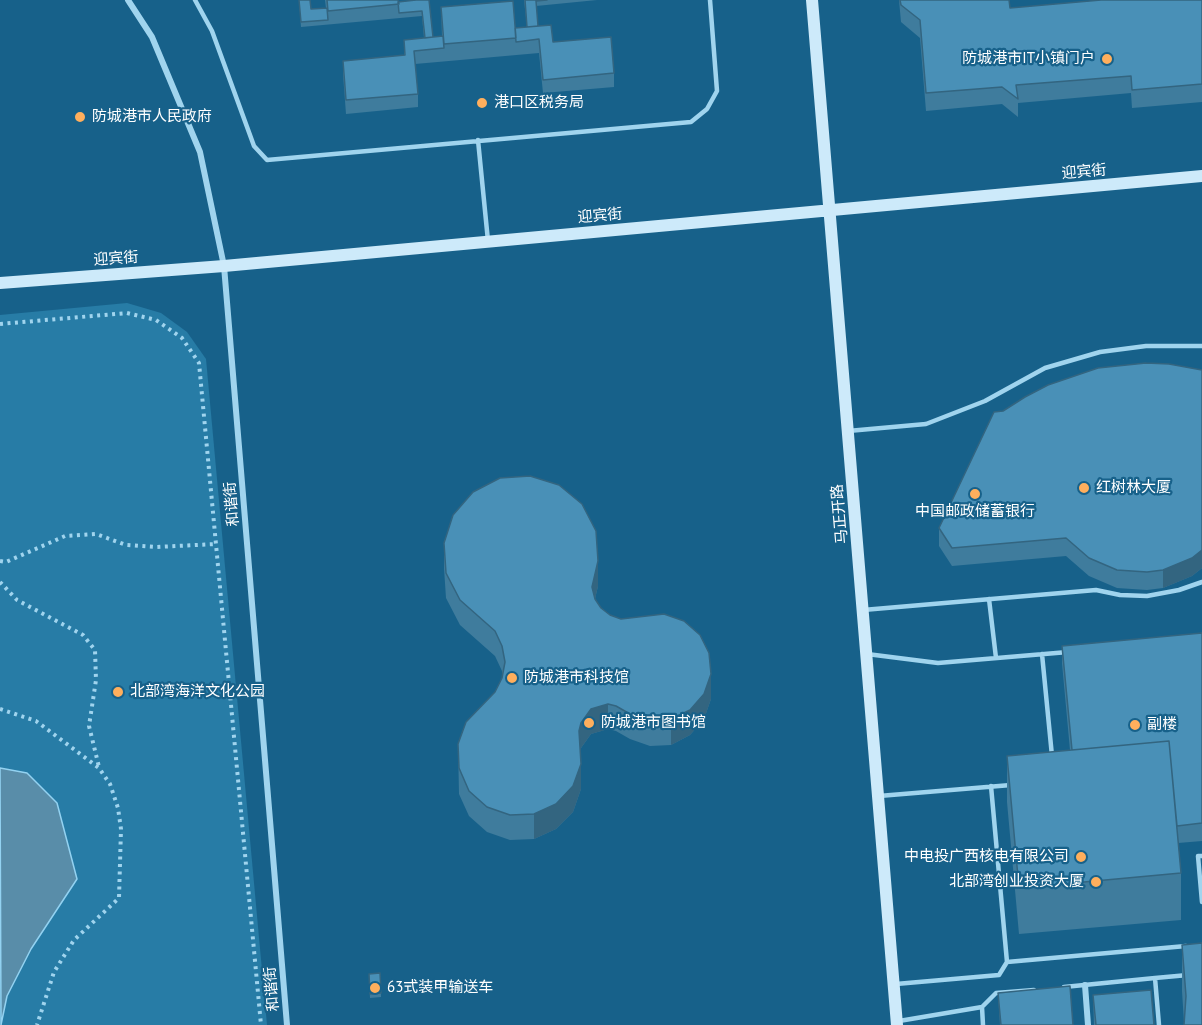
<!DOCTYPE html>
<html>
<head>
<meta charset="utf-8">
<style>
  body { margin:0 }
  canvas { display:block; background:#17618a }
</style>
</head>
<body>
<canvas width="1202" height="1025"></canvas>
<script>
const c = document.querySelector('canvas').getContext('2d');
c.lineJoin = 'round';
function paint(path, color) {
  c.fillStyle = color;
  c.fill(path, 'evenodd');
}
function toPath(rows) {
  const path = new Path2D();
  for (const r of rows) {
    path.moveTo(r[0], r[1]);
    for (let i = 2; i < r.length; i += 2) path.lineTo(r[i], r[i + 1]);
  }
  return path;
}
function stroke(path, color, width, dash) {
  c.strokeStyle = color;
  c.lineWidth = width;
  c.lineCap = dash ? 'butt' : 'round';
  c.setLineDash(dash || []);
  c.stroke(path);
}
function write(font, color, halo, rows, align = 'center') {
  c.font = font + ' "PT Sans","Noto Sans SC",sans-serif';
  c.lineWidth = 4.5;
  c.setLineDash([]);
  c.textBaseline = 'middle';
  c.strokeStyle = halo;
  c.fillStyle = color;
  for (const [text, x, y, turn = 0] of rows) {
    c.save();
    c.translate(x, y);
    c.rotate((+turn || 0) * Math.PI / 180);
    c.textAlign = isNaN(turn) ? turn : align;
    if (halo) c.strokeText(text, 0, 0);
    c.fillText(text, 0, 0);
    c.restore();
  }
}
paint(toPath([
  [127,303,161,313,187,332,206,359,267,1025,0,1025,0,315]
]), '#277ca6');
const water = toPath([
  [0,768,27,773,57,803,77,879,31,949,7,996,1,1025,0,768]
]);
paint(water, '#598da9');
stroke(water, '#93d2f1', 1.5);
stroke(toPath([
  [0,324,127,313,156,320,182,338,199,363,261,1025],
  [0,561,6,562,65,536,96,534,126,545,157,547,216,544],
  [0,582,17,600,83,635,95,650,96,680,89,726,99,767],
  [0,709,36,721,99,768,110,784,118,808,121,829,119,898,74,940,54,972,37,1025]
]), '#a0d4ee', 4, [3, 4.5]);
stroke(toPath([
  [195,0,212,31,254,146,267,160,691,122,707,109,717,91,710,0],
  [478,140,488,241],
  [848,431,926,424,985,401,1045,368,1100,352,1146,346,1202,346],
  [989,599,996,658],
  [863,610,1096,590,1120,595,1147,596,1179,590,1202,582],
  [867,654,938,663,1068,652],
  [1042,654,1052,756],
  [991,786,1007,962],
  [879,796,1011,785],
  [1202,856,1198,856,1202,902],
  [1155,978,1188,975],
  [896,984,999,975,1007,962,1186,946],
  [1064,987,1155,978,1159,1025],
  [982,1007,983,1025],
  [899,1021,982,1007,996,993,1034,990]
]), '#a0d4ee', 4.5);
stroke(toPath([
  [128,0,152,37,200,152,224,266,287,1025],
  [1085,985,1088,1025]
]), '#a0d4ee', 6);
stroke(toPath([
  [812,0,897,1025],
  [0,283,224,266,1202,176]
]), '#cdeafa', 12);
paint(toPath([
  [299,0,311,9,326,8,325,0,398,0,398,2,429,0,433,37,442,36,441,7,515,28,527,27,524,0,597,0,536,6,538,26,553,42,614,73,614,87,543,93,539,53,415,64,418,94,418,107,346,114,343,74,343,61,404,56,404,40,424,38,422,16,301,27],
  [899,0,1009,0,1010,8,1202,0,1202,102,1132,108,1131,93,1018,103,1018,117,1002,104,926,111,920,38,901,22],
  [1202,370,1202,568,1192,576,1163,588,1147,590,1117,588,1089,576,1066,556,952,566,939,546,939,528,1003,411],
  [444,543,598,586,595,599,601,608,711,699,704,719,690,735,671,745,650,746,630,739,616,731,608,729,591,734,581,748,580,750,581,789,573,812,556,829,534,839,510,840,487,832,469,816,459,794,458,744,495,692,502,678,502,671,495,656,460,625,446,598,444,568],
  [1202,633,1202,841,1178,843,1181,873,1181,920,1019,934,1007,802,1007,756,1070,750,1062,663,1062,646],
  [1202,943,1184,1022,1182,991,1182,945],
  [380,973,381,997,370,998,369,974],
  [998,993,1073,1025,1000,1025],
  [1093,995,1154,1025,1094,1025]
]), '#3f7c9d');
paint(toPath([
  [1202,550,1202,568,1192,576,1163,588,1163,570],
  [598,561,598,586,592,612,592,587],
  [711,674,711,699,704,719,690,735,671,745,671,719],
  [608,704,608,729,591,734,581,748,579,756,579,731,581,723,591,709],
  [581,764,581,789,573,812,556,829,534,839,534,814]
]), '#336580');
const building = toPath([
  [299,0,310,0,311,9,327,8,328,20,301,22,299,0],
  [327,0,398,0,399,4,328,11,327,0],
  [416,0,429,0,433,37,425,38,422,11,399,13,398,2,416,0],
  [525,0,547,0,536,1,538,26,527,27,525,0],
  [900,0,1009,0,1010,8,1101,0,1202,0,1202,84,1132,90,1131,76,1016,85,1018,99,1002,87,926,93,920,20,901,5,900,0],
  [513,1,516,38,444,44,441,7,513,1],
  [551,25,553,42,611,37,614,73,543,80,539,39,516,42,515,28,551,25],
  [443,36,444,48,414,51,418,94,346,100,343,61,405,55,404,40,443,36],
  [1146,363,1169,364,1202,370,1202,550,1192,558,1163,570,1147,572,1117,570,1089,558,1066,538,952,548,939,528,994,412,1003,411,1025,397,1048,385,1098,368,1146,363],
  [530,476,559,485,582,504,596,531,598,561,592,587,595,599,601,608,610,615,621,619,664,614,684,621,700,635,709,653,711,674,704,694,690,710,671,719,650,721,630,714,616,706,608,704,591,709,581,723,579,731,581,764,573,786,556,804,534,814,510,815,487,807,469,791,459,768,458,744,466,722,495,692,502,678,505,662,502,646,495,631,460,600,446,573,444,543,453,515,473,492,500,478,530,476],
  [1202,633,1202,823,1177,826,1169,741,1072,750,1062,646,1202,633],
  [1169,741,1181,873,1019,888,1007,756,1169,741],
  [1202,943,1202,1025,1184,1025,1186,996,1182,945,1202,943],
  [380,973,381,993,370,994,369,974,380,973],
  [1070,986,1073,1025,1001,1025,998,993,1070,986],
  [1151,990,1154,1025,1096,1025,1093,995,1151,990]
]);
paint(building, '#4990b7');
stroke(building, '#336580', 1.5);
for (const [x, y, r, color] of [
  [1107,59,6,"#ffaf5d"],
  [482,103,6,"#ffaf5d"],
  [80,117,6,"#ffaf5d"],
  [1084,488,6,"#ffaf5d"],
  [975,494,6,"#ffaf5d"],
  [512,678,6,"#ffaf5d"],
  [118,692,6,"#ffaf5d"],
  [589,723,6,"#ffaf5d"],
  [1135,725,6,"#ffaf5d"],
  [1081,857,6,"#ffaf5d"],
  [1096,882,6,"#ffaf5d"],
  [375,988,6,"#ffaf5d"]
]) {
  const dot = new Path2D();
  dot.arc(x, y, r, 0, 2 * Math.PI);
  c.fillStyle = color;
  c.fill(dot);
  stroke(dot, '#17618a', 2);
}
write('15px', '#fff', '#17618a', [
  ["防城港市IT小镇门户",1095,59,"right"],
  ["港口区税务局",494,103],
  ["防城港市人民政府",92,117],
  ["红树林大厦",1096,488],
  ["中国邮政储蓄银行",975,512,"center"],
  ["防城港市科技馆",524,678],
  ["北部湾海洋文化公园",130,692],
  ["防城港市图书馆",601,723],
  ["副楼",1147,725],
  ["中电投广西核电有限公司",1069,857,"right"],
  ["北部湾创业投资大厦",1084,882,"right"],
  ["63式装甲输送车",387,988]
], 'left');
write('15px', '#fff', '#17618a', [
  ["迎宾街",1084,172,-5],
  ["迎宾街",600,216,-5],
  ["迎宾街",116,259,-4],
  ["和谐街",232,504,-95],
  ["马正开路",840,514,-95],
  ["和谐街",272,989,-95]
]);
</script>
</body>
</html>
